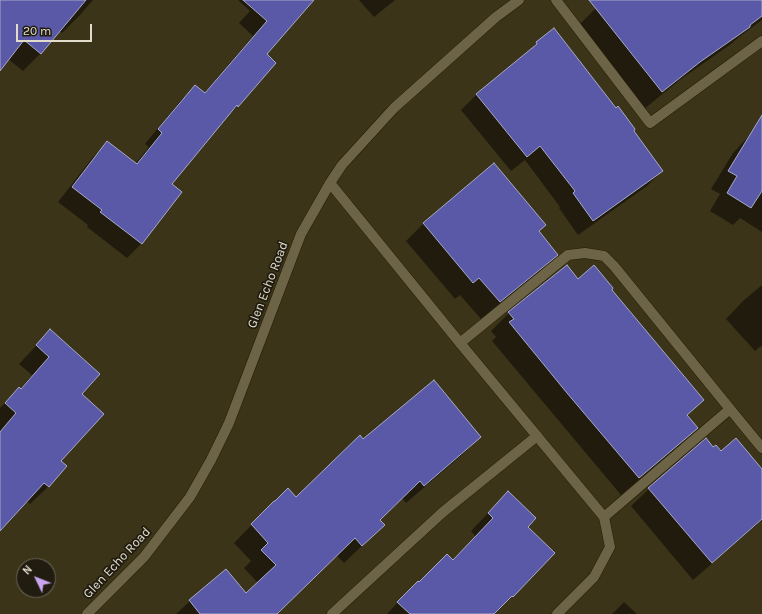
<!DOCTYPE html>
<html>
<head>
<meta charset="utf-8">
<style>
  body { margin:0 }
  #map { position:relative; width:762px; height:614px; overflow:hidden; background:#3c3419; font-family:Karla,sans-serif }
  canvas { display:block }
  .north { position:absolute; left:16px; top:558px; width:40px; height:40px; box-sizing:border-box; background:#201c10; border:1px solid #6d695b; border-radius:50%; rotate:313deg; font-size:11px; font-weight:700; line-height:16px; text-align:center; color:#e1dccc }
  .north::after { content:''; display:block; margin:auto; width:14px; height:18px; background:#c8a5ee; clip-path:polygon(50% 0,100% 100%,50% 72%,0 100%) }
  .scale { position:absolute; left:16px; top:24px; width:76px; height:18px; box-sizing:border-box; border:2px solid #e1dccc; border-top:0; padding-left:5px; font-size:12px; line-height:14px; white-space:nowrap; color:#e1dccc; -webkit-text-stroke:3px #201c10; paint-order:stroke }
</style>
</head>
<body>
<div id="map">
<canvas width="762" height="614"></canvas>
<div class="north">N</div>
<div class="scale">20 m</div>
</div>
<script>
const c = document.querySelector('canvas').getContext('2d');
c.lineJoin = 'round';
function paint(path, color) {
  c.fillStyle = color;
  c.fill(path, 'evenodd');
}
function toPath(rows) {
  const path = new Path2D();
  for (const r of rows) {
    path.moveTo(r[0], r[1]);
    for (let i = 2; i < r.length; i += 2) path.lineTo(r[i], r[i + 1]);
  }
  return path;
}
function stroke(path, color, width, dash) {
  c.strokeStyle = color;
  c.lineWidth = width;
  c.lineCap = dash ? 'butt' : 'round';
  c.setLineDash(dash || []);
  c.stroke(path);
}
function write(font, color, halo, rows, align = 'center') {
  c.font = font + ' Karla,sans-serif';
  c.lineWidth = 3.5;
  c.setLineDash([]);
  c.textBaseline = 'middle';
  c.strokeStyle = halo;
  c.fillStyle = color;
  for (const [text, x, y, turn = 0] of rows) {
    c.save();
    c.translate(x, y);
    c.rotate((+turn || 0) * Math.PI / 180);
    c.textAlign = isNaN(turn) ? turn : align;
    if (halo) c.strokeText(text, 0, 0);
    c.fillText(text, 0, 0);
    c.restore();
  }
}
paint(toPath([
  [0,0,93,0,80,15,62,33,59,31,41,53,23,71,8,59,0,69],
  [238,0,313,0,266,54,238,106,223,120,170,184,181,192,141,244,127,258,87,227,88,225,58,202,93,157,107,143,135,164,149,147,145,144,181,100,195,86,204,93,253,36,239,23,250,11],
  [359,0,395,0,374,17],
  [606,0,762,0,762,20,739,37,731,44,681,79,644,109,578,26,596,8],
  [537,43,633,131,662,171,647,186,578,235,559,208,560,207,525,160,511,171,461,110,476,95,523,57],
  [762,133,762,232,740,218,733,225,710,211,720,194,711,189,733,153,750,135],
  [494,164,538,232,557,254,539,272,481,319,460,295,455,299,406,241,423,224],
  [566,266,578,280,610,290,703,400,686,416,696,428,678,446,621,495,492,341,496,337,491,331,509,313],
  [762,285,762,347,761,346,755,351,726,319,743,301],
  [50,331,80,394,60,461,66,466,48,487,30,504,26,501,0,529,0,408,19,389,20,389,32,375,19,364],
  [480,437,462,455,406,503,402,498,379,520,366,542,344,563,336,555,276,614,176,614,190,601,246,595,258,583,244,568,251,561,234,543,274,502,296,498,363,440],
  [706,440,713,449,762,472,762,520,693,580,631,506,649,489],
  [491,510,526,527,512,596,495,614,494,613,493,614,387,614,400,600,419,583,453,561,476,537,471,531],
  [624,602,637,614,612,614]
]), '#0007');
const building = toPath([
  [0,0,86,0,41,54,24,40,0,71,0,0],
  [243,0,314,0,267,54,276,63,238,107,237,105,172,184,182,192,142,244,100,212,102,210,72,187,107,141,137,164,162,133,158,129,195,85,205,93,267,21,243,0],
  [589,0,762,0,762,16,750,25,750,27,700,62,662,92,589,0],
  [554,28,616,108,618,106,635,129,634,131,663,171,593,221,573,193,575,191,540,146,527,157,476,94,537,44,536,42,554,28],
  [762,115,762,191,751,208,727,193,737,176,728,171,762,115],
  [494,163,546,225,539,231,558,255,500,302,479,278,473,283,423,223,494,163],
  [567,265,578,279,594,265,613,288,612,290,704,400,687,415,698,428,639,478,567,393,509,322,514,319,508,312,567,265],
  [50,329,100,374,82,394,104,414,61,461,67,466,49,487,44,483,0,531,0,432,16,413,5,403,19,387,21,389,49,357,36,345,50,329],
  [434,380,481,437,424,486,420,481,380,520,385,525,362,546,355,538,277,614,200,614,189,600,226,569,246,593,276,565,261,550,268,543,251,524,274,501,275,501,288,488,296,497,360,435,363,439,434,380],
  [706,438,713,447,716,445,721,451,736,438,762,469,762,519,712,563,648,488,706,438],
  [508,491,536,518,528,527,555,553,513,597,512,596,494,614,410,614,397,602,418,581,419,582,447,554,453,560,493,518,488,513,508,491]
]);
paint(building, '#5a59a8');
stroke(building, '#a7aac8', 1);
const lane = toPath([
  [556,0,650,123,762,41],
  [460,343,568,255,585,253,604,256,614,266,730,409,604,517],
  [730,409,762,448],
  [332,614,443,512,537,436]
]);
const street = toPath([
  [330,183,460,343,604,517,610,547,594,577,557,614],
  [87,614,144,557,190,497,211,460,229,423,301,234,330,183,342,165,394,108,496,17,519,0]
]);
stroke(lane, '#231b02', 11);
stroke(street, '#231b02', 11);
stroke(lane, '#6d6448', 10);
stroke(street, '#6d6448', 10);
write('13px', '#e1dccc', '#201c10', [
  ["Glen Echo Road",268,285,-69],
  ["Glen Echo Road",117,563,-47]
]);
</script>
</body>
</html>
